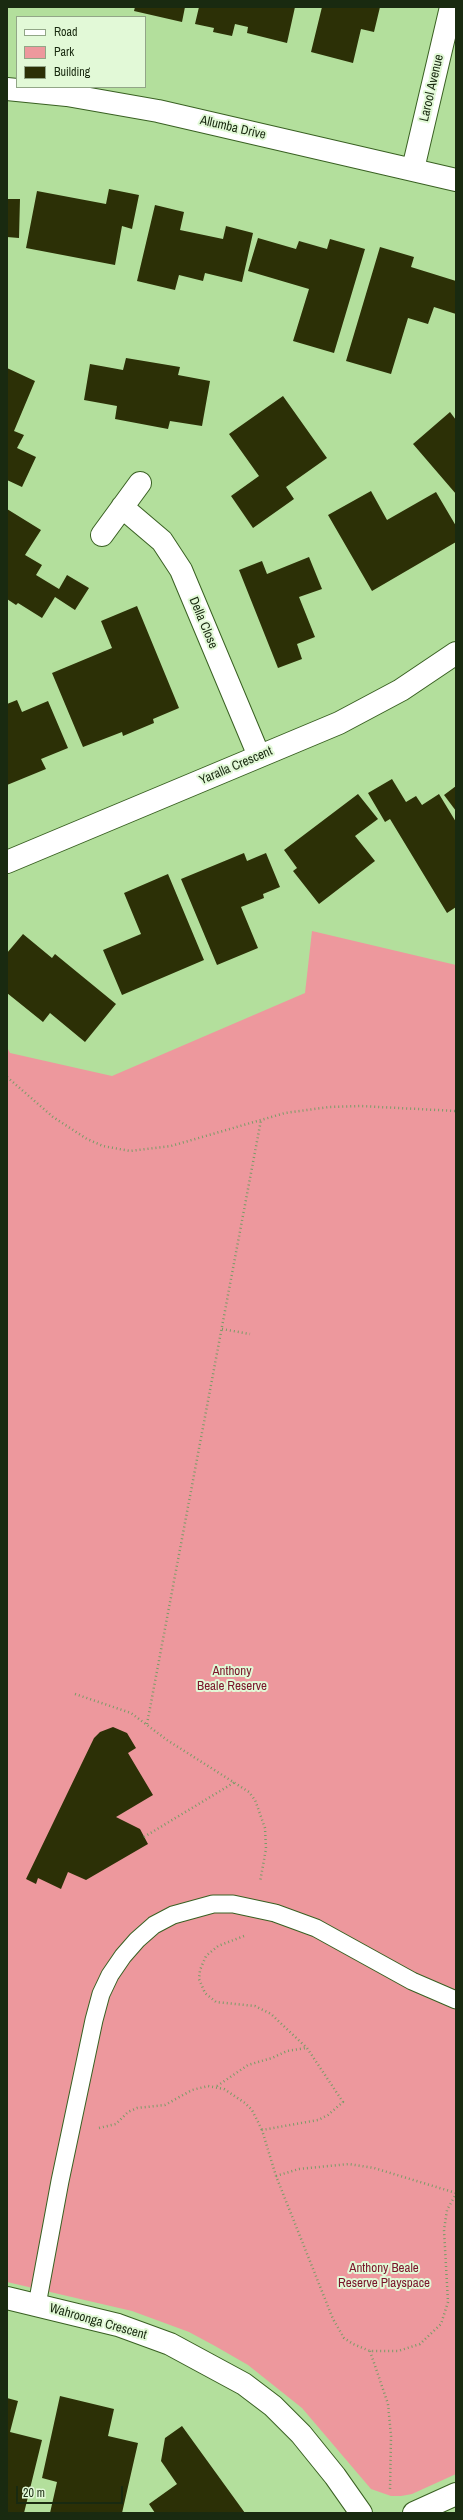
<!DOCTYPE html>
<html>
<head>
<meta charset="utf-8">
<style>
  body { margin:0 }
  #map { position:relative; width:463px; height:2520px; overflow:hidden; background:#b3df9c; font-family:"Archivo Narrow",sans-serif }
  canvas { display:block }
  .frame { position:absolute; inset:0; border:8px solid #192a10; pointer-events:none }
  .legend { position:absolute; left:16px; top:16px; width:130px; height:72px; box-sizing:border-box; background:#e2f9d7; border:1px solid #92a687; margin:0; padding:5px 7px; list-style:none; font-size:12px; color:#192a10 }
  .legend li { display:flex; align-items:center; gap:8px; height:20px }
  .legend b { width:20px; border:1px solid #92a687 }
  .scale { position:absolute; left:16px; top:2486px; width:107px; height:18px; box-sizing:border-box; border:2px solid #192a10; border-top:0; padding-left:5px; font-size:12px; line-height:14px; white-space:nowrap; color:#192a10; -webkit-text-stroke:3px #e2f9d7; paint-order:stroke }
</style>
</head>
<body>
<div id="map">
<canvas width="463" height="2520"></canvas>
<div class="frame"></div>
<ul class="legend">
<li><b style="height:5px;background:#fff"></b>Road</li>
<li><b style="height:11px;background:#ed989d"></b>Park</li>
<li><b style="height:11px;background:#2c3006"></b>Building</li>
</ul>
<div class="scale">20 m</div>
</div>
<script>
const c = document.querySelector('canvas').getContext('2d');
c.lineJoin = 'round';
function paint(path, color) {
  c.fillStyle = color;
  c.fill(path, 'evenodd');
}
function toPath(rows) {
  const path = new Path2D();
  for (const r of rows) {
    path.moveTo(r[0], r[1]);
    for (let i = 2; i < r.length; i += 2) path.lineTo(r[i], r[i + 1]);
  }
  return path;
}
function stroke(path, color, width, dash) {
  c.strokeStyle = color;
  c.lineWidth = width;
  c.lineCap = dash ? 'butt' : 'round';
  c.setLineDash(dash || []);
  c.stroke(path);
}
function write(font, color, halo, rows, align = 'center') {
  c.font = font + ' "Archivo Narrow",sans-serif';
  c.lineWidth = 4;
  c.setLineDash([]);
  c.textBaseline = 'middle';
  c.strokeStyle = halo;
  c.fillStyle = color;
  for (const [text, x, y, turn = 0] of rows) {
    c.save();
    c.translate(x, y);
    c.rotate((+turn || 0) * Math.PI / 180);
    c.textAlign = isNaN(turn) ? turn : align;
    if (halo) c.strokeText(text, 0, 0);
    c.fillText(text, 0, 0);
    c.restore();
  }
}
paint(toPath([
  [312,931,456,965,456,2474,412,2494,401,2496,391,2496,371,2489,302,2408,248,2365,215,2346,189,2332,132,2311,7,2282,7,1047,10,1053,112,1076,305,993]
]), '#ed989d');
paint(toPath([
  [135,7,185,7,182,22,134,11],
  [199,7,295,7,287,43,247,33,248,27,235,24,232,36,213,32,214,28,195,24],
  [322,7,380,7,374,32,361,29,353,63,311,52],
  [109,189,139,195,132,229,122,226,115,265,26,248,37,191,106,204],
  [7,199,20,199,19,238,7,237],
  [155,205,184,212,180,230,223,239,226,226,253,233,242,282,205,273,203,281,179,275,175,290,137,281],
  [258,238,296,249,299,241,327,249,330,239,365,249,334,353,293,341,309,289,248,271],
  [380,247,414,257,411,267,456,281,456,314,434,307,428,324,408,318,391,374,346,361],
  [126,358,180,367,178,375,210,381,202,426,170,421,168,429,115,419,117,406,84,400,90,364,123,370],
  [7,368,35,381,14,431,24,435,17,448,36,457,22,487,7,480],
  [283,396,327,458,286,487,294,499,253,528,231,496,259,476,229,434],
  [450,412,456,420,456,494,413,444],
  [371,491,387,520,436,492,456,526,456,542,372,591,328,515],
  [7,509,41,530,25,555,42,565,36,575,59,589,67,575,89,588,75,610,55,597,42,618,18,603,16,605,7,599],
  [309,557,322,589,299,597,315,637,297,644,302,659,278,668,239,570,262,561,267,574],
  [137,606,179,708,153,719,154,723,123,736,122,732,83,747,52,673,112,648,101,621],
  [17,700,22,712,48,701,68,748,41,759,46,769,7,785,7,704],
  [392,779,406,802,416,796,422,805,439,794,456,822,456,907,447,913,390,819,385,822,368,793],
  [456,786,456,811,444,795],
  [358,794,378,819,355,836,375,861,319,904,293,871,297,868,284,850],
  [244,853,247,861,266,853,280,887,263,894,264,898,241,907,258,948,217,965,181,879],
  [168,874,204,960,122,995,103,950,141,934,124,893],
  [23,934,52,958,55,954,116,1004,85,1042,50,1013,43,1022,7,993,7,953],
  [113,1727,127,1733,136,1748,128,1753,153,1795,116,1817,140,1829,148,1844,86,1880,68,1872,61,1889,38,1878,36,1884,26,1879,94,1738,100,1732],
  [60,2396,114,2409,108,2436,138,2443,122,2513,50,2513,57,2482,42,2478],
  [7,2398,18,2401,10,2432,42,2440,24,2513,7,2513],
  [182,2426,245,2513,155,2513,149,2504,177,2484,161,2461,165,2438]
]), '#2c3006');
const service = toPath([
  [37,2305,60,2181,94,2020,101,1994,110,1975,123,1956,137,1940,154,1925,173,1915,213,1904,233,1904,275,1913,316,1928,412,1981,456,2000]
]);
const minor = toPath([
  [7,89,67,95,158,111,456,180],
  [413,169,451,7],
  [122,507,162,541,181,570,259,756],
  [102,535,140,483],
  [7,862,339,723,401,690,456,653],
  [7,2298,118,2325,170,2344,244,2384,273,2406,301,2434,335,2476,361,2513],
  [414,2513,456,2494]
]);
stroke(service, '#396022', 19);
stroke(minor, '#396022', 24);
stroke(toPath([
  [7,1077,53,1117,87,1139,103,1146,130,1151,171,1146,285,1113,329,1107,360,1106,456,1111],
  [222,1329,250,1334],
  [75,1694,131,1713,167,1740,249,1792,255,1800,265,1828,266,1849,260,1882],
  [147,1724,261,1120],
  [144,1837,235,1782],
  [244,1936,218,1946,206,1956,200,1970,199,1979,205,1993,216,2002,255,2006,271,2014,307,2048,343,2102,328,2115,318,2120,262,2130,276,2176,333,2319,344,2338,353,2344,370,2351,398,2351,420,2344,441,2324,448,2302,444,2230,447,2210,456,2194],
  [217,2086,248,2065,272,2058,287,2051,306,2048],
  [99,2128,116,2124,128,2112,137,2108,165,2105,192,2090,208,2086,224,2089,245,2103,252,2110,262,2130],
  [276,2176,299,2169,349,2164,374,2168,456,2193],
  [370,2351,388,2404,391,2436,390,2490]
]), '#799b67', 2.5, [1, 3]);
stroke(service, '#fff', 17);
stroke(minor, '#fff', 22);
write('13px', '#192a10', '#e2f9d7', [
  ["Larool Avenue",432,88,-77],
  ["Allumba Drive",233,128,13],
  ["Della Close",203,623,67],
  ["Yaralla Crescent",236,766,-23],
  ["Wahroonga Crescent",98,2322,16]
]);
write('13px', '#7a162b', '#e2f9d7', [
  ["Anthony",232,1672],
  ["Beale Reserve",232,1687],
  ["Anthony Beale",384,2269],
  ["Reserve Playspace",384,2284]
]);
</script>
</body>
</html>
